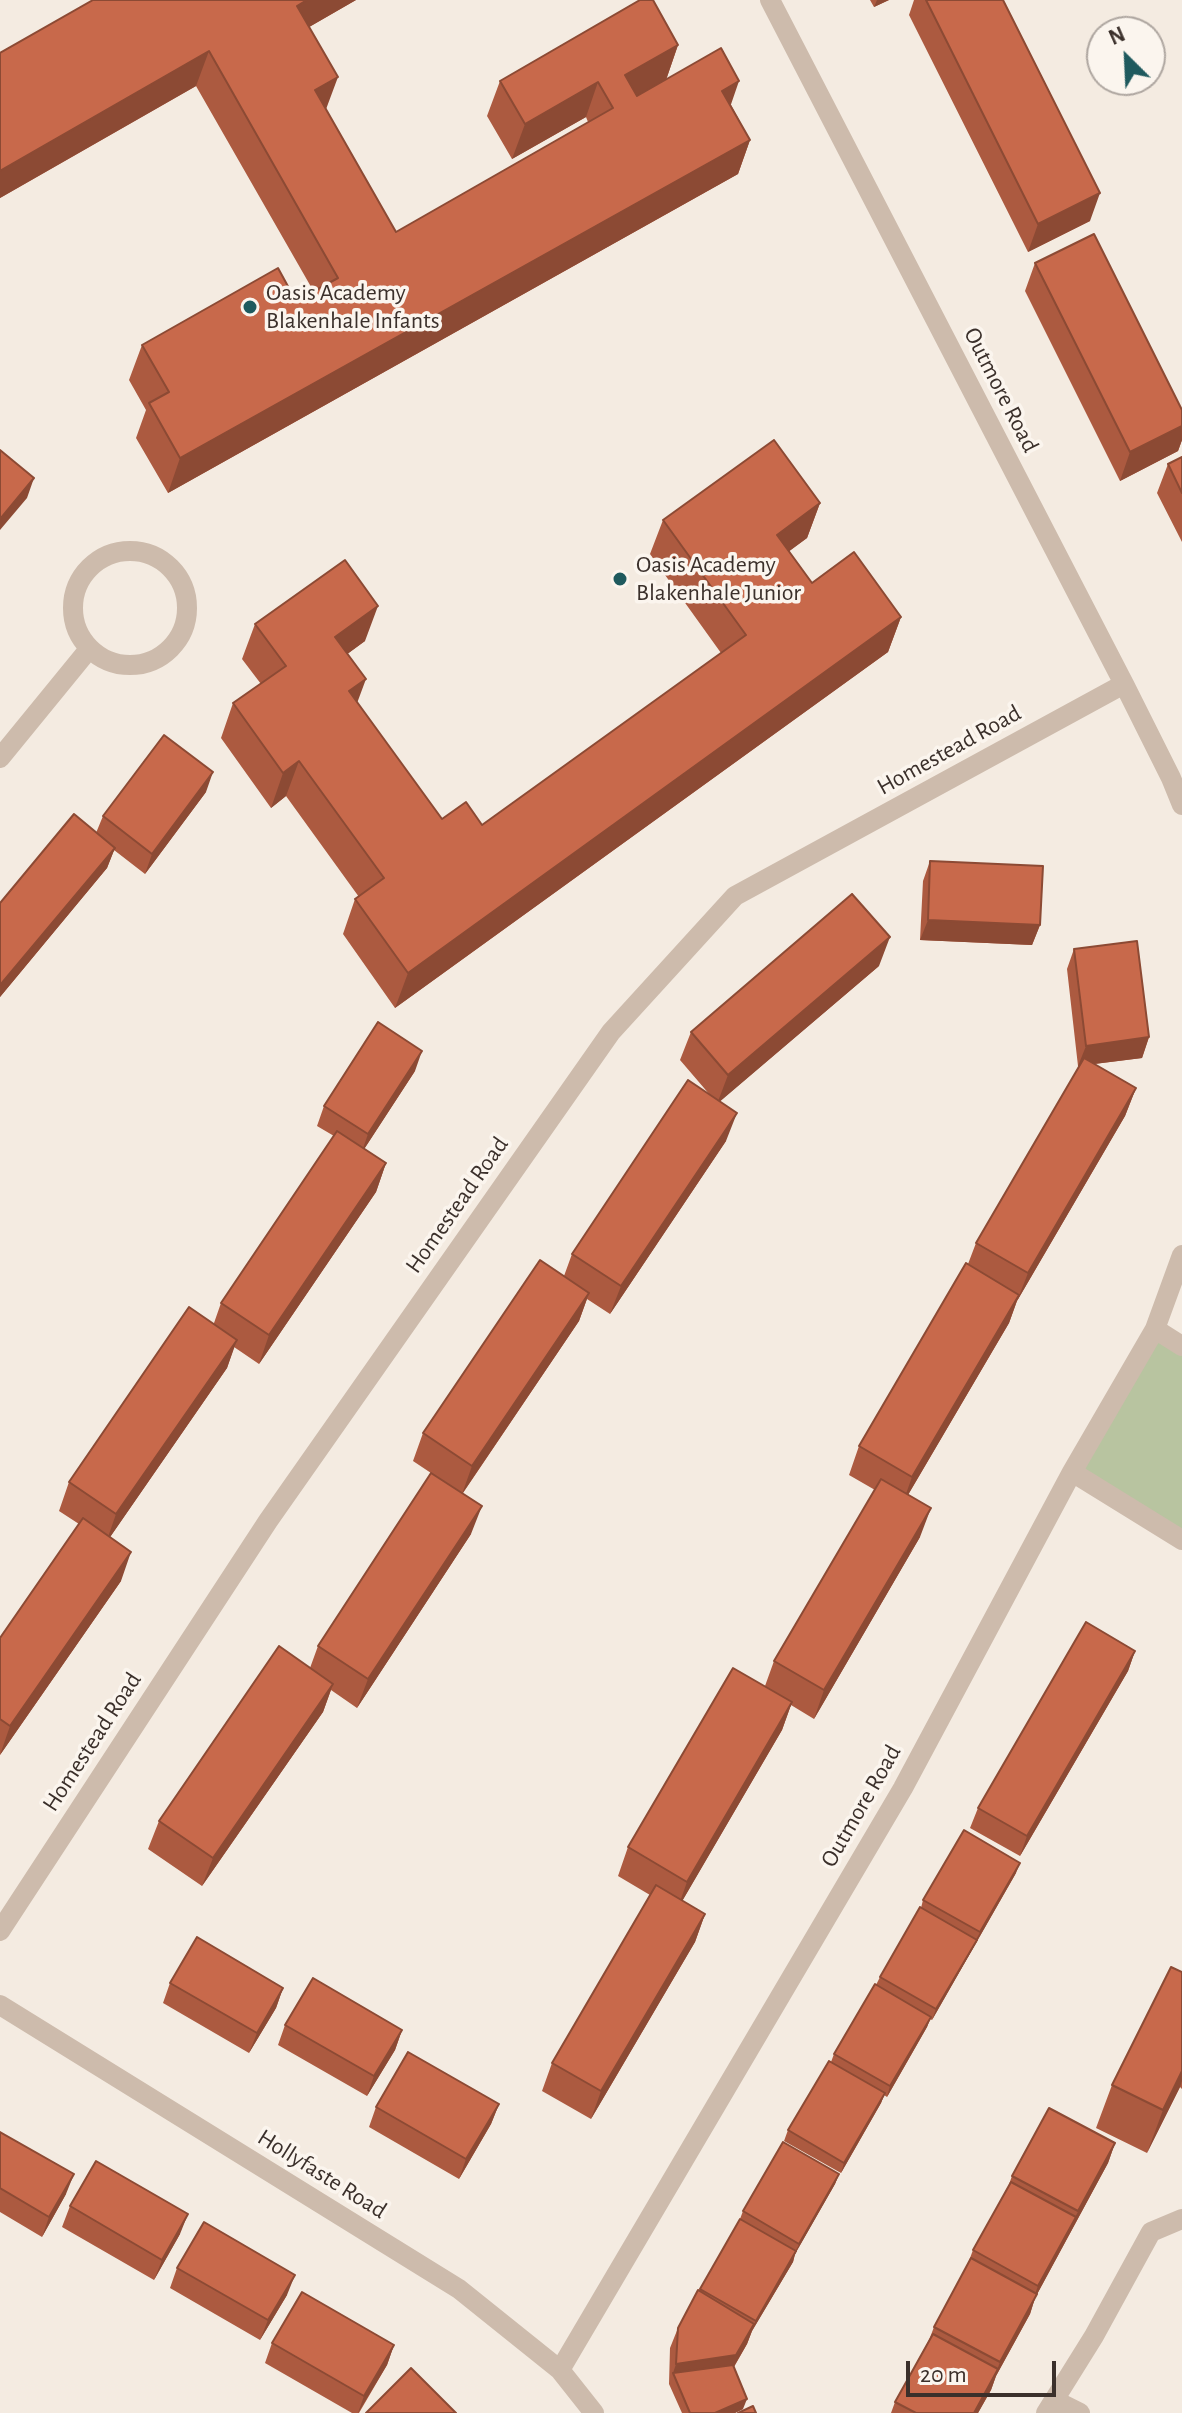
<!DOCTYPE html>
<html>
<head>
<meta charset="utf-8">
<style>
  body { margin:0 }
  #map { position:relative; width:1182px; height:2413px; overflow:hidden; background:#f4ebe1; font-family:"Alegreya Sans",sans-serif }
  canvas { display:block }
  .north { position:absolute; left:1086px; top:16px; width:80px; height:80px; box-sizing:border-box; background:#fbf5ee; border:2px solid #aea6a0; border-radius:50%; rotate:336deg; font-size:22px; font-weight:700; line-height:32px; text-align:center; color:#3b302b }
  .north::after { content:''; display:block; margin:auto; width:28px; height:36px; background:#1f5a5e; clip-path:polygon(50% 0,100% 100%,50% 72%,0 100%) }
  .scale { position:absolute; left:906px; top:2361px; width:150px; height:36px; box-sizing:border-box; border:4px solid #3b302b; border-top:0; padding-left:10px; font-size:24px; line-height:28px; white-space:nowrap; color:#3b302b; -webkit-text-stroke:6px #fbf5ee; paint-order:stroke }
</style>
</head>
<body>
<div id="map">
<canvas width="1182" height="2413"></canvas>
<div class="north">N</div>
<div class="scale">20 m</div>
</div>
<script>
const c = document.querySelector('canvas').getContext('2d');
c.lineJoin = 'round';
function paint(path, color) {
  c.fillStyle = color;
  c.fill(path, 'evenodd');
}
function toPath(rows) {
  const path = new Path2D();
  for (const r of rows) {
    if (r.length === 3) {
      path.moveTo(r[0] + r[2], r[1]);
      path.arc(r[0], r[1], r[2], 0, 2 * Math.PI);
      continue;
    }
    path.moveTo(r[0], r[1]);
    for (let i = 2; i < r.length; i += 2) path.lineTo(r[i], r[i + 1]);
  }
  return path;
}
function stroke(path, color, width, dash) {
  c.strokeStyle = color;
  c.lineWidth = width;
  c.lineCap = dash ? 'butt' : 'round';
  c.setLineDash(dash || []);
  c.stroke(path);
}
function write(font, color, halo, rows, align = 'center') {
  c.font = font + ' "Alegreya Sans",sans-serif';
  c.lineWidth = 7;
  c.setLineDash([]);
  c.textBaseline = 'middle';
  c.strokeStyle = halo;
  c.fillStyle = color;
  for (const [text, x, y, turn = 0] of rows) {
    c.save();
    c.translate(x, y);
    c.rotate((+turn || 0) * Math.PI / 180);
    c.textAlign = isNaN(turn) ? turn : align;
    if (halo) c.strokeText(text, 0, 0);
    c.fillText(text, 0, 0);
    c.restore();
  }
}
paint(toPath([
  [1155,1329,1182,1346,1182,1540,1072,1472]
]), '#b8c4a0');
stroke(toPath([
  [770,0,1124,684,1171,778,1182,805],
  [130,608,57],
  [0,758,89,649],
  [1155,1329,1182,1346],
  [1072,1472,1182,1540],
  [0,1931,268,1521,611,1032,735,896,1124,684],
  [0,2005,459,2289,560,2370,594,2413],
  [560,2370,903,1788,1072,1472,1155,1329,1182,1255],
  [1054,2400,1080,2413],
  [1046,2413,1094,2336,1151,2232,1182,2219]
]), '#cdbbac', 20);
paint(toPath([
  [93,0,356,0,309,27,326,109,396,232,588,122,586,117,512,159,487,116,500,81,678,45,666,80,731,105,750,140,738,174,168,493,136,438,146,410,129,380,142,345,296,301,314,292,196,86,0,198,0,53],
  [870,0,889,0,874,7],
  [914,0,1003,0,1090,221,1028,252,909,15],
  [1035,263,1182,410,1182,440,1178,451,1120,481,1025,291],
  [1182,457,1182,542,1157,493,1168,464],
  [820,503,807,538,789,551,812,583,901,617,888,652,395,1008,343,934,355,899,359,897,286,796,271,808,221,738,233,703,261,684,242,659,255,624,365,641,347,654,357,702,442,819,482,825,721,653,650,554,663,520],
  [206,792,145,874,114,850,107,868,0,997,0,903,96,833,103,816],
  [930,861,1040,925,1032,945,920,940,923,881],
  [1074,949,1149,1037,1142,1058,1094,1064,1136,1088,1125,1116,1017,1301,1009,1323,908,1495,920,1537,814,1719,791,1705,782,1730,682,1901,705,1914,695,1942,591,2119,542,2091,552,2063,650,1895,618,1876,628,1847,765,1686,774,1661,875,1490,849,1475,859,1446,968,1264,976,1243,1080,1066,1078,1066,1067,969],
  [879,966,720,1101,726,1141,610,1314,587,1299,579,1321,463,1493,471,1534,357,1708,331,1690,323,1712,202,1886,148,1849,159,1821,310,1668,318,1646,431,1473,413,1461,423,1433,564,1276,572,1254,710,1095,680,1060,691,1032],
  [415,1071,364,1149,386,1163,376,1192,259,1364,234,1347,227,1368,110,1537,121,1581,0,1755,0,1638,79,1524,59,1511,69,1482,214,1323,221,1303,334,1136,317,1126,324,1106],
  [1135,1651,1128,1671,1020,1856,970,1828,978,1808],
  [1016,1873,932,2020,930,2019,927,2027,887,2097,884,2095,881,2103,841,2173,784,2141,788,2130,831,2062,834,2054,876,1985,880,1977,921,1908,923,1900],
  [1182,1972,1182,2089,1180,2087,1147,2153,1096,2128,1112,2085],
  [170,1983,283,1988,276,2008,249,2053,163,2003],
  [285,2025,402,2030,395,2050,367,2096,278,2045],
  [499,2104,491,2124,459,2179,369,2127,376,2107],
  [0,2132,66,2194,42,2237,0,2212],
  [1115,2143,1108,2163,1035,2298,1030,2314,996,2376,991,2390,978,2413,891,2413,895,2402,929,2340,934,2327,967,2266,973,2250,1008,2187,1012,2176],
  [839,2174,835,2184,795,2254,793,2262,752,2331,747,2344,734,2367,743,2409,735,2413,682,2413,669,2384,670,2348,678,2328,740,2219,743,2211],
  [70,2206,180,2234,154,2280,62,2227],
  [177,2268,287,2295,260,2340,170,2288],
  [272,2343,394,2345,387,2365,359,2413,352,2413,265,2363]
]), '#ac5a40');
paint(toPath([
  [307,0,356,0,285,41,297,6],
  [877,0,889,0,874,7],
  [678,45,666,80,613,110,625,75],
  [209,51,196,86,0,198,0,171],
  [338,77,325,112,315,90],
  [739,81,727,116,722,91],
  [598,82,586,117,512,159,525,124],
  [750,140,738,174,168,493,180,458],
  [1100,193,1090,221,1028,252,1038,224],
  [1182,426,1182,440,1178,451,1120,481,1130,452],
  [34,478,27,498,0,530,0,519],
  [820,503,807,538,764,570,777,535],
  [378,606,365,641,323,672,335,637],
  [901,617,888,652,395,1008,408,973],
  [366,679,353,714,349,691],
  [299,761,286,796,271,808,283,773],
  [213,772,206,792,145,874,152,854],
  [115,848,107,868,0,997,0,985],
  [928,920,1040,925,1032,945,920,940],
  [890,937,879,966,717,1104,728,1075],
  [1149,1037,1142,1058,1078,1066,1086,1046],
  [422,1051,415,1071,361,1154,368,1134],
  [1136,1088,1125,1116,1017,1301,1028,1273],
  [737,1113,726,1141,610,1314,621,1286],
  [386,1163,376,1192,259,1364,269,1335],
  [589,1293,579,1321,462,1494,472,1466],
  [1019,1295,1009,1323,902,1505,912,1477],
  [237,1340,227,1368,106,1543,116,1514],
  [482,1506,471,1534,357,1708,368,1679],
  [931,1508,920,1537,814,1719,824,1690],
  [131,1552,121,1581,0,1755,10,1726],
  [1135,1651,1128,1671,1020,1856,1027,1836],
  [333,1684,323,1712,202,1886,213,1858],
  [792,1702,782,1730,677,1910,687,1882],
  [1020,1863,1016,1873,932,2020,936,2009],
  [705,1914,695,1942,591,2119,601,2091],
  [283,1988,276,2008,249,2053,257,2033],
  [931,2017,927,2027,887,2097,890,2086],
  [402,2030,395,2050,367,2096,374,2076],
  [1182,2071,1182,2081,1180,2087,1147,2153,1163,2110],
  [885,2093,881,2103,841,2173,844,2163],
  [499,2104,491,2124,459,2179,466,2159],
  [1115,2143,1108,2163,1035,2298,1030,2314,996,2376,991,2390,978,2413,974,2413,995,2376,1000,2362,1032,2302,1038,2286],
  [74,2174,66,2194,42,2237,49,2217],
  [839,2174,835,2184,795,2254,793,2262,752,2331,747,2344,729,2375,673,2373,676,2364,754,2324],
  [188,2214,180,2234,154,2280,162,2260],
  [295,2275,287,2295,260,2340,268,2320],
  [394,2345,387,2365,358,2413,364,2396],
  [747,2399,743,2409,735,2413,715,2413]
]), '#8c4a34');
const building = toPath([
  [93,0,307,0,297,6,338,77,315,90,396,232,613,108,598,82,525,124,500,81,640,0,653,0,678,45,625,75,637,96,721,48,739,81,722,91,750,140,180,458,149,403,169,392,142,345,278,268,296,301,338,278,209,51,0,171,0,53,93,0],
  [926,0,1003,0,1100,193,1038,224,926,0],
  [1094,234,1182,410,1182,426,1130,452,1035,263,1094,234],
  [774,440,820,503,777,535,812,583,854,552,901,617,408,973,355,899,384,878,299,761,283,773,233,703,286,666,255,624,345,560,378,606,335,637,366,679,349,691,442,819,466,802,482,825,746,635,663,520,774,440],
  [0,450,34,478,0,519,0,450],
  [1182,457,1182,493,1168,464,1182,457],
  [164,735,213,772,152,854,103,816,164,735],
  [74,814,115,848,0,985,0,903,74,814],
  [930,861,1043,866,1040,925,928,920,930,861],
  [852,894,890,937,728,1075,691,1032,852,894],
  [1137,941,1149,1037,1086,1046,1074,949,1137,941],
  [378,1022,422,1051,368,1134,324,1106,378,1022],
  [1084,1058,1136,1088,1028,1273,976,1243,1084,1058],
  [688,1080,737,1113,621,1286,572,1254,688,1080],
  [337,1131,386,1163,269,1335,221,1303,337,1131],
  [540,1260,589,1293,472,1466,423,1433,540,1260],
  [966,1263,1019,1295,912,1477,859,1446,966,1263],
  [189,1307,237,1340,116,1514,69,1482,189,1307],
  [431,1473,482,1506,368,1679,318,1646,431,1473],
  [881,1479,931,1508,824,1690,774,1661,881,1479],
  [83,1518,131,1552,10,1726,0,1719,0,1638,83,1518],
  [1086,1622,1135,1651,1027,1836,978,1808,1086,1622],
  [279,1646,333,1684,213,1858,159,1821,279,1646],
  [733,1668,792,1702,687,1882,628,1847,733,1668],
  [964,1830,1020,1863,980,1932,923,1900,964,1830],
  [656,1885,705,1914,601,2091,552,2063,656,1885],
  [920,1907,977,1940,936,2009,880,1977,920,1907],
  [197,1937,283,1988,257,2033,170,1983,197,1937],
  [1171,1967,1182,1972,1182,2071,1163,2110,1112,2085,1171,1967],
  [313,1978,402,2030,374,2076,285,2025,313,1978],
  [875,1984,931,2017,890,2086,834,2054,875,1984],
  [408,2052,499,2104,466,2159,376,2107,408,2052],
  [829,2061,885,2093,844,2163,788,2130,829,2061],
  [1049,2108,1115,2143,1078,2211,1012,2176,1049,2108],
  [0,2132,74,2174,49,2217,0,2188,0,2132],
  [783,2142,839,2174,799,2244,743,2211,783,2142],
  [96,2161,188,2214,162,2260,70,2206,96,2161],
  [1011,2182,1076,2217,1038,2286,973,2250,1011,2182],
  [740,2219,796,2251,756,2321,700,2289,740,2219],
  [204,2222,295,2275,268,2320,177,2268,204,2222],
  [971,2258,1037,2294,1000,2362,934,2327,971,2258],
  [698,2290,754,2324,736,2355,676,2364,678,2328,698,2290],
  [302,2292,394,2345,364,2396,272,2343,302,2292],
  [933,2334,998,2369,974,2413,916,2413,895,2402,933,2334],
  [733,2365,747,2399,715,2413,690,2413,673,2373,733,2365],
  [411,2368,456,2413,366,2413,411,2368],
  [753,2406,756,2413,738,2413,753,2406]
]);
paint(building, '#c8694b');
stroke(building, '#8c4a34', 2);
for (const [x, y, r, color] of [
  [250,307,8,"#1f5a5e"],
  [620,579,8,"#1f5a5e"]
]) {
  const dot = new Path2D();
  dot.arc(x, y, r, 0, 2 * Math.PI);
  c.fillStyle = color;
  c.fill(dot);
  stroke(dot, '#fbf5ee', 3);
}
write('24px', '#3b302b', '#fbf5ee', [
  ["Oasis Academy",266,293],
  ["Blakenhale Infants",266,321],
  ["Oasis Academy",636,565],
  ["Blakenhale Junior",636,593]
], 'left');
write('24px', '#3b302b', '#fbf5ee', [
  ["Outmore Road",1001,390,63],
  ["Homestead Road",949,750,-29],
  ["Homestead Road",457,1205,-55],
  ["Homestead Road",92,1742,-57],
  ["Outmore Road",861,1806,-60],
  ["Hollyfaste Road",322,2174,32]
]);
</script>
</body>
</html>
